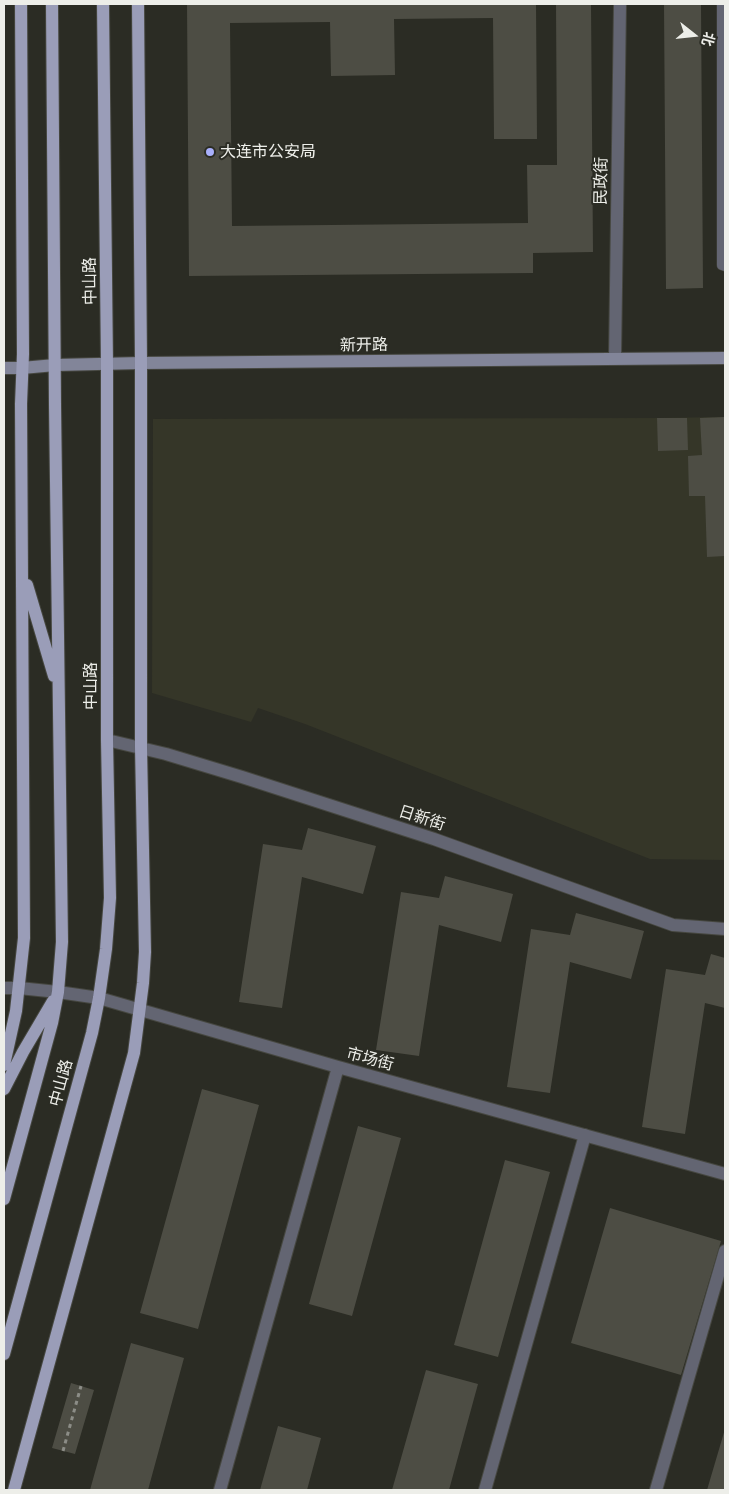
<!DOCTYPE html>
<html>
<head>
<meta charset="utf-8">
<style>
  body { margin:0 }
  #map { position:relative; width:729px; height:1494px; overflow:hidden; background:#2b2c24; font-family:"Golos Text","Noto Sans SC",sans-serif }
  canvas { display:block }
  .frame { position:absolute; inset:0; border:5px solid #edeee9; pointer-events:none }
  .north { position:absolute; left:669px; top:10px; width:50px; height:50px; -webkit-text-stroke:4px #2b2c24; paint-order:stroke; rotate:106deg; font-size:14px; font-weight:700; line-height:20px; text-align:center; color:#edeee9 }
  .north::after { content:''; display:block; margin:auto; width:18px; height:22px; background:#edeee9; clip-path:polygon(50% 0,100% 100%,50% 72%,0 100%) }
</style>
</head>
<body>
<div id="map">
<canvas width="729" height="1494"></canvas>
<div class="frame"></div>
<div class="north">北</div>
</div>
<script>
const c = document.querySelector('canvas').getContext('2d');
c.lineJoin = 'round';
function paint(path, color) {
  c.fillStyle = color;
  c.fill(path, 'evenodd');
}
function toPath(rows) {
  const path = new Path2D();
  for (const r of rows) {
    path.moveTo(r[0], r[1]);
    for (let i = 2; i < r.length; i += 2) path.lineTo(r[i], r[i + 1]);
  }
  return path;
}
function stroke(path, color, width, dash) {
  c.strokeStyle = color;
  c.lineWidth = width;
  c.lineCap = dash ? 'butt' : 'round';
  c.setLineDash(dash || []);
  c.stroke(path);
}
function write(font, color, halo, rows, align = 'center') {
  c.font = font + ' "Golos Text","Noto Sans SC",sans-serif';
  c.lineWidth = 4;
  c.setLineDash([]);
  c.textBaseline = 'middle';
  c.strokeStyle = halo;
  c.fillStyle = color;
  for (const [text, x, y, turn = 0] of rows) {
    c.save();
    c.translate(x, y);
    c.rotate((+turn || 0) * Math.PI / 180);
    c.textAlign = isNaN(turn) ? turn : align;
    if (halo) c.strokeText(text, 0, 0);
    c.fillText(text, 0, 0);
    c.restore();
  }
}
paint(toPath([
  [725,417,725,860,650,859,305,724,258,708,251,722,152,693,153,419,657,418]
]), '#353628');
paint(toPath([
  [187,4,536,4,537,139,494,139,493,18,394,19,395,75,331,76,330,22,230,23,232,226,528,223,527,165,557,165,556,4,591,4,593,252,533,253,533,273,189,276],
  [664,4,701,4,703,288,666,289],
  [725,417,725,556,707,557,705,496,689,496,688,456,702,455,700,418],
  [657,418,687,418,688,450,658,451],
  [308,828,376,846,363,894,302,877,282,1008,239,1002,263,844,302,850],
  [445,876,513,894,501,942,439,925,419,1056,376,1050,401,892,439,898],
  [576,913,644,931,631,979,570,962,550,1093,507,1087,531,929,570,935],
  [711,954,725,958,725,1008,705,1003,685,1134,642,1127,666,969,705,975],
  [202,1089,259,1105,198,1329,140,1313],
  [358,1126,401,1138,352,1316,309,1304],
  [505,1160,550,1172,498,1357,454,1345],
  [610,1208,721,1241,681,1375,571,1343],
  [131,1343,184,1358,148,1490,90,1490],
  [426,1370,478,1384,449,1490,392,1490],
  [71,1383,94,1390,75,1454,52,1448],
  [278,1426,321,1438,307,1490,260,1490],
  [725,1429,725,1490,707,1490]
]), '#4d4d44');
const lane = toPath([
  [722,4,722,265,725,266]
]);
const street = toPath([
  [615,358,620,4],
  [107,740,166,754,242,777,434,839,673,925,725,929],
  [4,988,19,988,58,992,99,998,338,1067,725,1174],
  [220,1490,338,1067],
  [485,1490,585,1135],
  [656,1490,725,1251]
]);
const secondary = toPath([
  [4,368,22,368,55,365,141,363,725,358]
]);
const primary = toPath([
  [27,585,54,676],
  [4,1065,16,1011,24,938,21,404,23,354,21,4],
  [4,1089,23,1052,53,1001],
  [4,1199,52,1023,58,992,62,942,55,405,52,4],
  [4,1354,92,1033,99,998,106,949,110,898,107,740,107,365,103,4],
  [14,1490,134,1053,143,983,145,952,141,747,141,363,138,4]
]);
stroke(lane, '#464740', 11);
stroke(street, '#464740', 14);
stroke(secondary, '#464740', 14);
stroke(primary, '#464740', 14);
stroke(toPath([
  [63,1451,81,1386]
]), '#8c8d87', 3, [4, 4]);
stroke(lane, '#636572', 10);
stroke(street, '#636572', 12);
stroke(secondary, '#828599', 12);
stroke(primary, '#9a9db8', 12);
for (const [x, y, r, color] of [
  [210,152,5,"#a9b0fc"]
]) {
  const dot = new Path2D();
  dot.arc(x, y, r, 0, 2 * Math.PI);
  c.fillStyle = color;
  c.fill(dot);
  stroke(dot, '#2b2c24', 2);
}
write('16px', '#edeee9', '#2b2c24', [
  ["大连市公安局",220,152]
], 'left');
write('16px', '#edeee9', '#2b2c24', [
  ["民政街",601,181,-89],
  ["中山路",90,281,-91],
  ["新开路",364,345,-1],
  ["中山路",91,686,-90],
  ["日新街",422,818,18],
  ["市场街",370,1059,15],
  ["中山路",61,1083,-75]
]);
</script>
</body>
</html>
